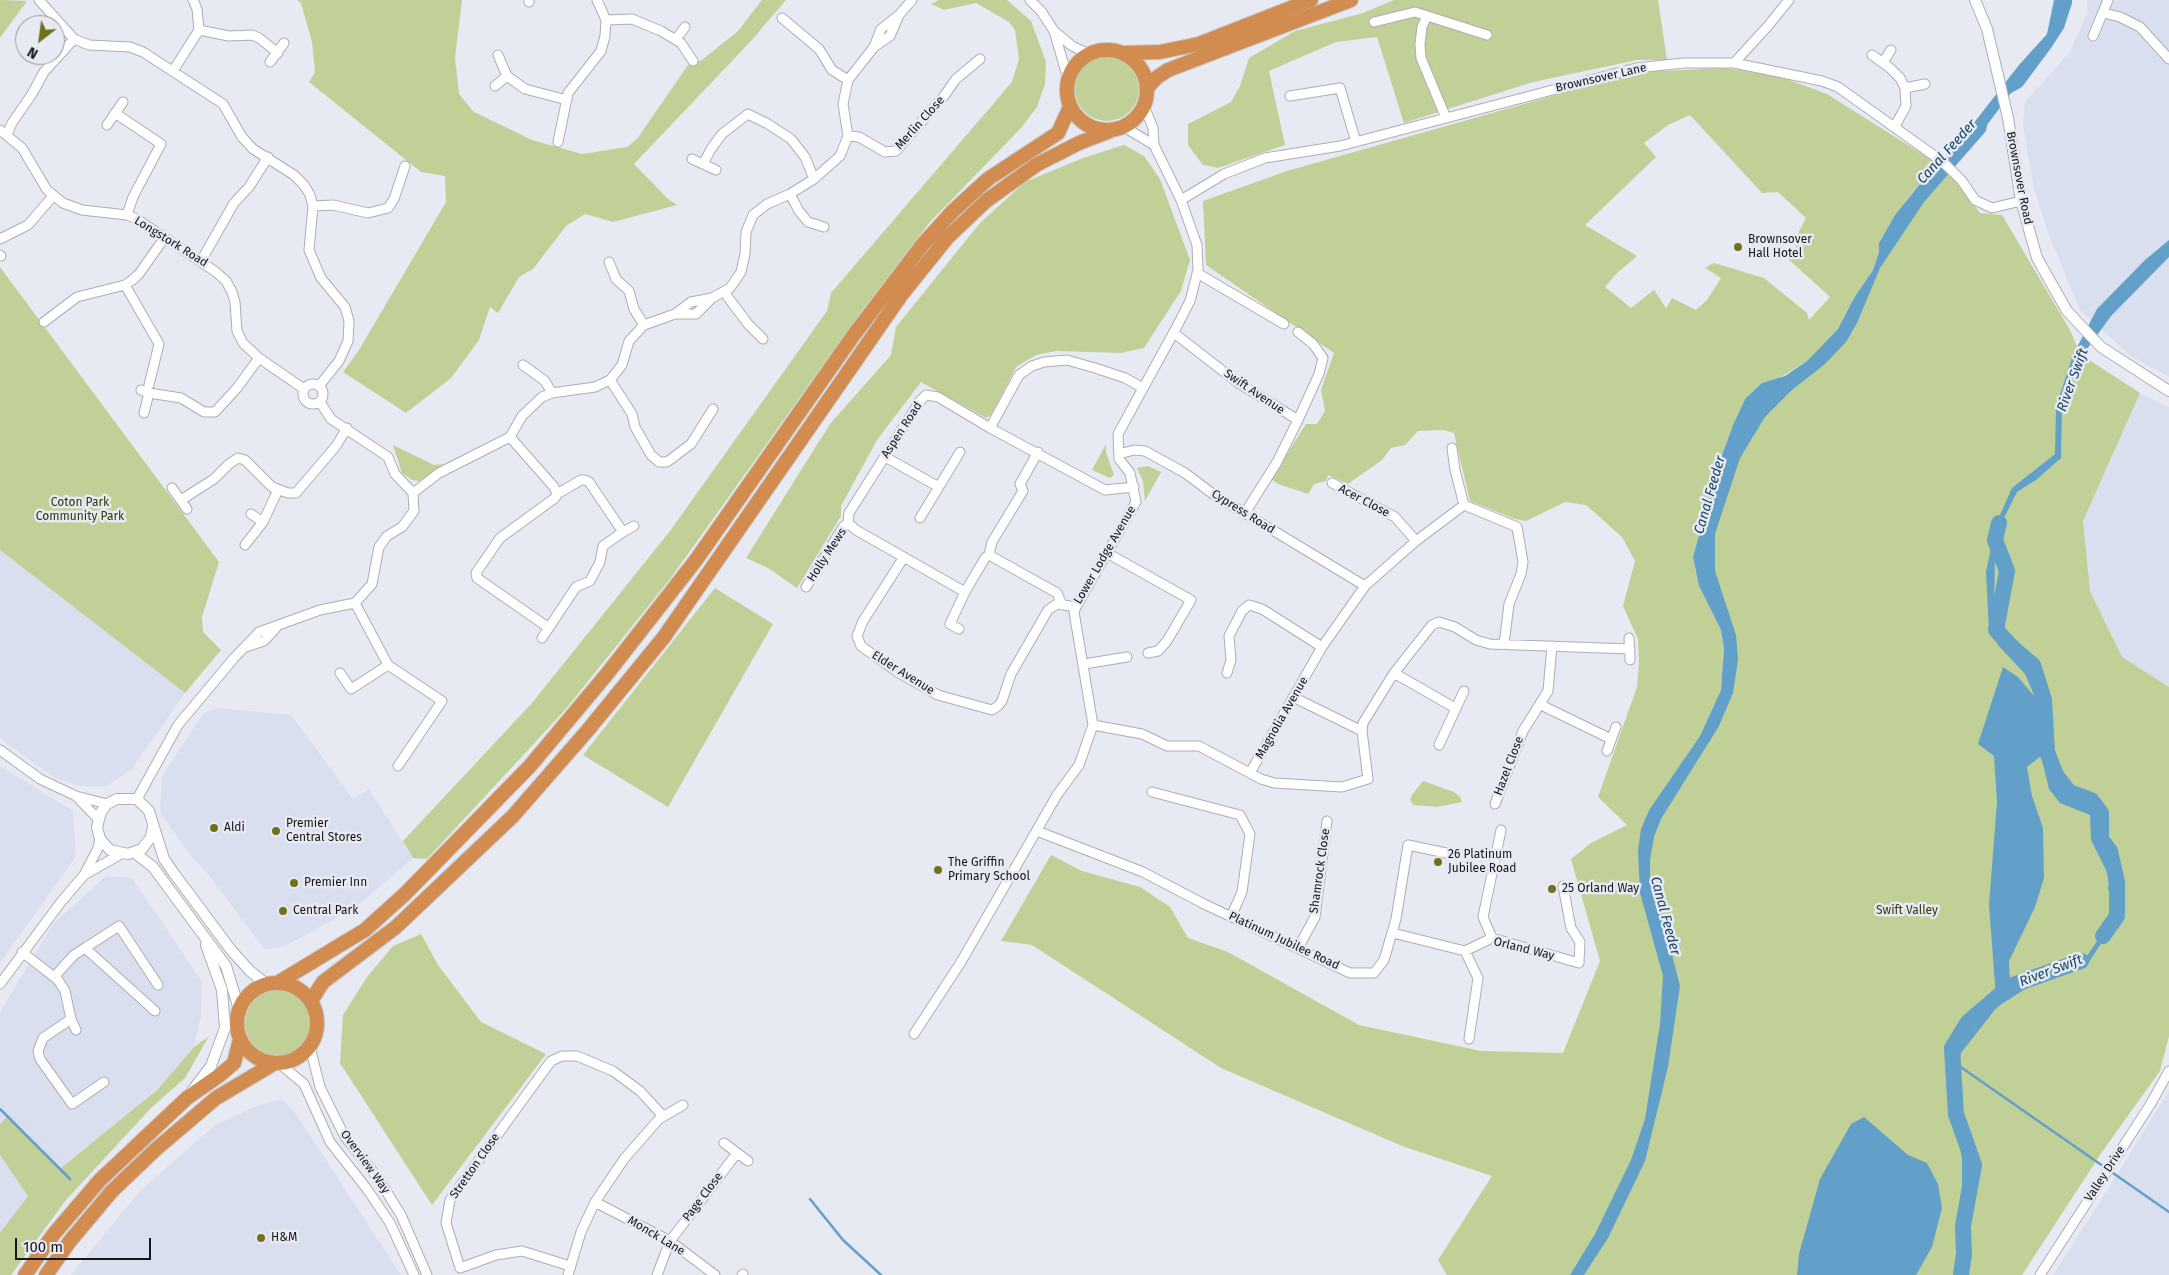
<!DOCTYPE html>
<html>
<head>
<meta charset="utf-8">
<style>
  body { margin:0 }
  #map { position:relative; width:2169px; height:1275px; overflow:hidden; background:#e7eaf3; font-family:"Fira Sans",sans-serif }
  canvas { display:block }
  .north { position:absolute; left:15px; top:15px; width:50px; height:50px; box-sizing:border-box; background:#e7eaf3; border:1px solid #93969c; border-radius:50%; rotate:210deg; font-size:14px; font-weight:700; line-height:20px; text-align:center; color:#16171a }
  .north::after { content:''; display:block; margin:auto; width:18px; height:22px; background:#6f7217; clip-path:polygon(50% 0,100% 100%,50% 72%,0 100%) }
  .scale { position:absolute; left:15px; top:1238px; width:136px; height:22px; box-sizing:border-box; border:2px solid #16171a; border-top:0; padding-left:6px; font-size:15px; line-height:18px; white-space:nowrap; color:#16171a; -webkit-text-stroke:4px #e7eaf3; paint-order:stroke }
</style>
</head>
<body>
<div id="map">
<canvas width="2169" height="1275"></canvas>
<div class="north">N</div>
<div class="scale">100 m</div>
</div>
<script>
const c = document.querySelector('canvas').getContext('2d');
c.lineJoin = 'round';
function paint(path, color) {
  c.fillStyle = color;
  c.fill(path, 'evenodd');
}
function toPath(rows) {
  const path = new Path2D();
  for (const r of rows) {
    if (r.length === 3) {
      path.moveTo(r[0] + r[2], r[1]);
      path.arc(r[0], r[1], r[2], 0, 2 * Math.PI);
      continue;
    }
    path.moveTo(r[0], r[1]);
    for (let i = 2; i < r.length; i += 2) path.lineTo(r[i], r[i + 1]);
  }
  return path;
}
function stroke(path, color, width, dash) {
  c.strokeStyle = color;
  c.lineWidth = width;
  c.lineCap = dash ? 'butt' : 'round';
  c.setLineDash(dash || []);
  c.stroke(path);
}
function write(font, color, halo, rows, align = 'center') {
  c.font = font + ' "Fira Sans",sans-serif';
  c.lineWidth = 5;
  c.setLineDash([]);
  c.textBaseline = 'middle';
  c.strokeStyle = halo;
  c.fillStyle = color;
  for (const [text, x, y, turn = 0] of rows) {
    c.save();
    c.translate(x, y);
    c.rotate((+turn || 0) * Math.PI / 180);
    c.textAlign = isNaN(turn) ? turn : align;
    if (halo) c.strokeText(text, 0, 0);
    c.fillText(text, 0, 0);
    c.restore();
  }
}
paint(toPath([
  [2087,0,2169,0,2169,377,2131,356,2080,310,2049,235,2034,189,2023,124,2025,102,2070,52,2088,12],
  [2140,393,2169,407,2169,687,2122,657,2090,591,2083,521],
  [0,550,185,693,132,769,107,786,80,786,55,778,0,738],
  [218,708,291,715,353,799,369,789,413,858,356,907,287,945,265,950,207,873,187,851,160,812,162,776,204,713],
  [0,766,73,811,76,856,0,963],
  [106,876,132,878,202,982,201,1016,194,1047,158,1088,61,1168,0,1233,0,1012,53,924],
  [2169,1091,2169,1275,2053,1275,2103,1197],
  [281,1099,294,1111,401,1275,71,1275,141,1190,214,1126,254,1107]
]), '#d9dfef');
paint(toPath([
  [0,0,27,1,0,38],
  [297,0,462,0,455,58,459,94,474,112,532,140,582,154,627,147,637,139,688,65,702,60,738,31,762,0,786,0,750,42,634,164,668,199,677,205,613,222,585,214,566,226,533,269,519,277,498,313,490,307,479,340,451,378,406,413,343,372,359,350,446,202,445,176,421,172,309,82,315,72,312,42,301,3],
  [939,0,1007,0,1031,21,1046,62,1045,84,1037,107,1021,128,930,222,858,316,670,579,565,710,427,859,413,858,403,841,532,703,670,531,827,311,831,293,1012,82,1019,59,1015,30,1009,22,976,3,944,10,931,4],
  [1394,0,1658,0,1667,60,1637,60,1533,82,1404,123,1377,37,1336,42,1269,71,1285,145,1218,168,1203,165,1188,145,1188,124,1231,102,1240,86,1249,58,1295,31,1363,13],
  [1107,89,32],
  [1726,68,1781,77,1827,94,1941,166,1931,178,1919,185,1912,193,1895,215,1879,243,1879,252,1873,270,1854,298,1838,329,1807,361,1745,399,1733,425,1719,463,1693,557,1699,586,1721,630,1724,649,1721,690,1700,736,1649,810,1641,829,1709,729,1731,672,1705,559,1744,429,1831,346,1917,199,1947,171,1960,185,1980,213,2002,215,2070,330,2080,354,2140,393,2083,521,2090,591,2122,657,2169,687,2169,1036,2160,1071,2102,1152,2022,1275,1447,1275,1438,1260,1492,1176,1402,1146,1221,1068,1032,945,1001,941,1051,855,1082,871,1140,887,1170,907,1188,938,1228,952,1359,1025,1481,1051,1563,1053,1600,961,1571,859,1591,843,1627,825,1598,797,1637,687,1639,663,1638,639,1623,606,1635,561,1622,537,1586,505,1565,502,1526,521,1515,519,1470,501,1454,433,1444,430,1418,431,1405,445,1391,448,1382,460,1348,484,1328,475,1326,481,1314,484,1308,494,1278,484,1271,479,1306,424,1317,424,1325,411,1321,390,1334,353,1206,265,1203,201,1287,171,1637,72],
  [1690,115,1762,193,1778,192,1806,218,1797,235,1800,241,1787,258,1830,297,1809,320,1807,313,1764,278,1714,263,1705,268,1721,278,1707,300,1696,310,1672,298,1666,308,1654,290,1631,308,1605,287,1615,275,1637,256,1585,225,1656,157,1644,143,1668,125],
  [1124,145,1144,156,1160,179,1190,260,1181,291,1144,348,1121,353,1056,351,1036,355,1016,367,991,415,986,418,921,382,877,440,841,506,841,516,797,588,768,568,746,558,830,424,891,355,896,327,980,223,1025,182,1083,158],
  [0,267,219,562,202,617,203,632,221,650,185,693,0,550],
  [1106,444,1106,452,1114,475,1110,478,1092,470],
  [393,445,434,465,443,464,420,481,412,480,402,473],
  [1148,466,1161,472,1145,501,1143,481,1137,468],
  [715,588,773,624,668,807,583,755],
  [1423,781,1454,792,1460,797,1462,802,1437,807,1413,805,1410,799,1412,795],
  [421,934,438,965,481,1022,546,1054,432,1205,340,1063,343,1015,367,977,393,946],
  [278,1023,33],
  [209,1036,185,1078,151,1108,66,1200,11,1275,0,1275,0,1233,28,1196,0,1155,0,1124,7,1117,61,1168,158,1089,194,1047]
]), '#c1d096');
paint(toPath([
  [2054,0,2072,0,2072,3,2064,28,2051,48,2022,87,2011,93,1987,125,1986,131,1924,202,1880,268,1857,323,1846,342,1825,364,1792,390,1765,417,1740,458,1715,534,1715,571,1736,635,1738,660,1733,693,1719,726,1661,819,1654,837,1650,860,1650,876,1661,911,1680,986,1668,1067,1645,1161,1608,1238,1584,1275,1570,1275,1595,1234,1631,1160,1645,1119,1660,1024,1663,976,1640,893,1638,851,1641,829,1649,810,1700,736,1721,690,1724,649,1721,630,1699,586,1693,557,1719,463,1733,425,1745,399,1762,383,1785,376,1807,361,1838,329,1854,298,1873,270,1879,252,1879,243,1895,215,1919,185,1931,178,2019,65,2047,34],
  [2169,240,2169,257,2111,316,2079,360,2062,409,2061,458,2036,480,2017,492,2003,520,1995,547,1994,625,1999,635,2031,670,2041,696,2044,740,2047,741,2047,752,2044,754,2053,784,2065,797,2090,808,2096,813,2098,838,2107,851,2119,900,2114,924,2089,962,2030,986,1997,1007,1961,1053,1956,1072,1958,1102,1966,1159,1967,1198,1959,1275,1955,1275,1962,1194,1962,1159,1950,1079,1955,1052,1993,1004,2028,982,2085,959,2110,922,2114,901,2108,889,2109,876,2091,840,2090,815,2060,803,2049,789,2041,756,2027,767,2032,796,2043,828,2044,878,2035,907,2009,961,2010,986,1996,997,1989,905,1997,802,1994,756,1978,744,2003,667,2018,677,2035,697,2025,674,1998,645,1989,631,1986,572,1996,524,2012,488,2055,454,2056,407,2073,355,2097,309,2145,260],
  [1864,1117,1908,1155,1927,1163,1938,1184,1942,1208,1932,1247,1916,1275,1797,1275,1799,1254,1820,1179,1851,1124]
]), '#62a0ca');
stroke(toPath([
  [1952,1061,2169,1212],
  [0,1109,70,1179],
  [810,1199,843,1240,881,1275]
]), '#62a0ca', 2.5);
stroke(toPath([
  [1999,523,1995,540,2007,571,1996,630,2014,649,2033,665,2044,700,2047,752,2056,775,2069,792,2091,800,2101,813,2101,839,2110,851,2117,882,2117,916,2103,936],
  [1961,1275,1964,1254,1963,1226,1974,1165,1956,1114,1952,1048,1968,1022,2010,986,2081,961]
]), '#62a0ca', 16);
const minor = toPath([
  [39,0,74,39,89,45,130,47,143,52,223,104,242,137,253,149,294,175,304,185,310,195,313,206,309,250,321,278,345,307,349,321,348,341,339,361,319,386],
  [1030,0,1041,11,1054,31,1072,46,1089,54],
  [529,2,529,0],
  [2104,13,2120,17,2140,27,2169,59],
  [1427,16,1422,27,1420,44,1421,58,1446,118],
  [782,18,819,49,832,70,848,80],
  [606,20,632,19,661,31,681,43,693,61],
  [1374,22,1415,12,1487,35],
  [199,30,229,36,252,35,259,38,278,53],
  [1054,31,1068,79],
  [2093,36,2108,0],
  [676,39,685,27],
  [874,47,881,29,899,15,912,0],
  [498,55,507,76,525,89,567,100],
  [1872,55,1890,68,1900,78,1905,88,1906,106,1895,126],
  [270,62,284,43],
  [1883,62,1891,50],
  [1734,63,1767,27,1789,0],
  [173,71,199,30,197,9,193,0],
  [495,86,507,76],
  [1905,88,1925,84],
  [1290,96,1340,88,1356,142],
  [115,113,161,144,133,197,127,215],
  [107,125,123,102],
  [1124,127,1154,145],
  [0,130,22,148,47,190,63,203,82,210,127,215,137,219,216,272,226,281,232,292,235,302,237,331,243,343,259,358,304,389],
  [7,135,12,123,32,94,44,72,74,39],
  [848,136,859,137,885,152,896,151,944,96,956,79,980,59],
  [558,142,568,93,601,51,605,36,606,20,597,0],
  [692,159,716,170],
  [703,164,711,149,722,134,748,114,768,124,791,139,805,157,814,179],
  [790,194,799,211,808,222,824,227],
  [1181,200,1224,174,1265,158,1340,146,1636,68,1684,63,1734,63,1822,81,1838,87,1943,162,1962,181,1975,200,1992,208,2021,201],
  [313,206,333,205,368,213,388,208,394,199,405,166],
  [0,239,28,225,53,196],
  [0,255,1,256],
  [201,261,234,203,249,187,268,157],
  [609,262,616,279,629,291,634,309,644,325],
  [1197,273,1284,324],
  [125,285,159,344,149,385],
  [724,292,748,324,763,339],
  [675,314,691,302,712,298,730,288,741,272,745,254,746,232,753,215,767,204,790,194,814,179,840,156,848,136,843,104,848,80,874,47,890,36,899,15],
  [44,322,77,297,125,285,131,281,139,274,165,237],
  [1174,333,1237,382,1298,420,1277,462,1245,513],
  [523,365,545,381,552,393],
  [610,380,632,414,635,427,651,455,659,462,667,462,691,444,713,409],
  [313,394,10],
  [141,390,149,393,181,398,204,412,215,412,237,388,259,358],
  [144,413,149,393],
  [1298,420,1319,374,1323,358,1313,344,1298,332],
  [990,428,1019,375,1032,366,1044,362,1067,360,1095,368,1125,378,1143,388],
  [510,437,554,487,557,494,555,498,500,538,476,573,477,578,549,628],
  [1119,454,1134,450,1145,451,1185,473,1213,494,1365,586],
  [885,457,939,487],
  [1332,483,1395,517,1416,541],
  [172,488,187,509],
  [413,493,439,473,510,437,522,416,542,397,552,393,595,387,610,380,622,365,629,341,644,325,675,314,696,314,711,299],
  [557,494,581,480,585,480,589,482,623,532,634,526],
  [181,500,214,479,229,464,238,458,245,460,272,487,288,493,296,493,336,446,347,428],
  [1464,505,1517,527,1523,562,1521,574,1509,604,1504,644],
  [251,514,263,522],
  [920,518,960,452],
  [245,545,263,522,278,490],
  [1107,553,1191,600,1167,641,1158,651,1148,653],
  [989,555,985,558,965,592,856,530,848,523,849,513,920,401,926,395,938,397,990,428,1105,490,1134,487],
  [989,555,992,542,1023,491,1020,484,1038,452],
  [989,555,1057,593,1062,605],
  [904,557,863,621,857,636,861,646,899,673,938,695,992,710,998,706,1002,701,1011,674,1048,610,1057,604,1076,607],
  [806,587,843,527,848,523],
  [355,603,388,665,442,701,398,766],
  [959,629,950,624,965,592],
  [542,638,576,587,590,581,600,562,603,546,623,532],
  [1629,638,1630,660],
  [246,647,264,641,276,628],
  [1084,664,1127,657],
  [340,673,351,689,388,665],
  [1227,673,1231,660,1229,636,1242,611,1249,605,1262,609,1322,647],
  [1394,673,1455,708],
  [1541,705,1611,739],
  [1093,725,1142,734,1167,746,1199,746,1261,779,1274,783,1342,787,1368,779,1362,731,1293,697],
  [1362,731,1363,723,1394,673,1432,625,1439,622,1455,627,1476,640,1490,644,1630,649],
  [1439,745,1464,691],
  [0,750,40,779,76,796,107,804],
  [1607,751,1616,727],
  [1250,773,1322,647,1365,586,1416,541,1464,505,1455,470,1452,448],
  [1152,792,1240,815,1250,834,1242,892,1231,917],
  [76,796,98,819],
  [137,799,178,725,234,658,259,632,320,610,355,603,372,584,379,547,387,536,402,527,414,511,413,493,395,474,388,457,331,419,320,402],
  [1495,804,1523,731,1548,691,1552,646],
  [1037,831,1143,872,1204,904,1350,973,1374,973,1384,960,1396,919,1408,845,1446,853],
  [84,875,121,854],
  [1393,933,1465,951,1492,938,1579,963,1580,942,1571,928,1563,886],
  [1492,938,1483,917,1501,830],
  [85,948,119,926,158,985],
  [1298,948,1315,917,1327,821],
  [1465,951,1478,978,1469,1039],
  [22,952,58,980,65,991,71,1019,76,1030],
  [54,977,74,955,85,948,155,1011],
  [0,984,61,902,84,875,98,848,100,839],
  [71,1019,43,1038,38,1051,40,1059,72,1104,104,1082],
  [914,1034,961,962,1057,795,1079,765,1093,725,1074,612,1076,607,1136,502,1130,473,1119,459,1118,434,1175,330,1190,301,1198,270,1197,245,1181,200,1154,145,1153,128,1144,106],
  [310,1047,320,1087,345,1137,378,1178,401,1215,427,1275],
  [280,1064,304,1084,330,1142,367,1189,390,1223,414,1275],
  [724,1143,748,1161],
  [595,1202,670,1241,715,1275],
  [570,1266,522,1251,496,1255,460,1268,446,1223,450,1200,551,1061,562,1056,577,1056,613,1071,640,1091,663,1116],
  [568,1275,581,1232,595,1202,624,1159,659,1119,683,1105],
  [657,1275,670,1241,737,1153],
  [742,1275,743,1274],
  [2040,1275,2150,1105,2169,1071]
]);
const tertiary = toPath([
  [1975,0,1987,29,2008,118,2021,201,2037,258,2067,311,2101,347,2169,391],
  [153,827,151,837,142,849,128,854,110,850,100,839,97,827,101,812,107,804,117,799,137,799,149,811,164,859,173,872,231,950,250,971,266,984],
  [135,853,153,867,226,966,239,1009],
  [192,1091,211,1066,225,1028,222,990,206,945]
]);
const trunk = toPath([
  [1107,90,40],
  [1124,53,1160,52,1199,44,1311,0],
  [1148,87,1156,78,1168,70,1351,0],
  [279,982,365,930,405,894,530,766,607,674,696,560,853,336,923,244,952,212,988,179,1058,133,1070,107],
  [277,1023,40],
  [311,1001,323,982,396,927,513,816,588,730,664,637,902,294,947,238,986,201,1036,165,1079,143,1110,131],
  [25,1275,53,1235,100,1180,187,1098,220,1075,234,1063,240,1039],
  [46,1275,70,1241,112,1191,155,1150,216,1098,275,1063]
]);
stroke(minor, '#abaeb6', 11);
stroke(tertiary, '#abaeb6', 12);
stroke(trunk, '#c7c7c8', 16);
stroke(minor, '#fff', 9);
stroke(tertiary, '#fff', 10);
stroke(trunk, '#d38c50', 14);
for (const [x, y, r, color] of [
  [1738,247,5,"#6f7217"],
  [214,828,5,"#6f7217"],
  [276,831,5,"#6f7217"],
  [1438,862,5,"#6f7217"],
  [938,870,5,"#6f7217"],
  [294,883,5,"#6f7217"],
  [1552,889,5,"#6f7217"],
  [283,911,5,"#6f7217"],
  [261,1238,5,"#6f7217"]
]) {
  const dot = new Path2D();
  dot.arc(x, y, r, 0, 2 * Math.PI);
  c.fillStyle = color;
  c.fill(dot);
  stroke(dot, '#e7eaf3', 2);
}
write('12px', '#16171a', '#e7eaf3', [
  ["Brownsover Lane",1601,78,-13],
  ["Merlin Close",920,123,-48],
  ["Brownsover Road",2019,178,79],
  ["Longstork Road",171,242,32],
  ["Swift Avenue",1254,392,34],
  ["Aspen Road",902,430,-57],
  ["Acer Close",1364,501,28],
  ["Cypress Road",1243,512,32],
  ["Holly Mews",827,555,-57],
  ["Lower Lodge Avenue",1105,555,-60],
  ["Elder Avenue",903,673,32],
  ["Magnolia Avenue",1282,718,-60],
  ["Hazel Close",1509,766,-69],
  ["Shamrock Close",1320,871,-82],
  ["Platinum Jubilee Road",1284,941,25],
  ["Orland Way",1524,949,14],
  ["Overview Way",365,1162,54],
  ["Stretton Close",475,1166,-55],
  ["Valley Drive",2105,1174,-57],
  ["Page Close",703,1197,-53],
  ["Monck Lane",656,1236,31]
]);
write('12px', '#16171a', '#e7eaf3', [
  ["Brownsover",1748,240],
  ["Hall Hotel",1748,254],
  ["Premier",286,824],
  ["Central Stores",286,838],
  ["Aldi",224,828],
  ["26 Platinum",1448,855],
  ["Jubilee Road",1448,869],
  ["The Griffin",948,863],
  ["Primary School",948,877],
  ["Premier Inn",304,883],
  ["25 Orland Way",1562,889],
  ["Central Park",293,911],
  ["H&M",271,1238]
], 'left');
write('12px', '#303a07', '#e7eaf3', [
  ["Coton Park",80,503],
  ["Community Park",80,517],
  ["Swift Valley",1907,911]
]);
write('italic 14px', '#164663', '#e7eaf3', [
  ["Canal Feeder",1947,152,-48],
  ["River Swift",2073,380,-70],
  ["Canal Feeder",1710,495,-74],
  ["Canal Feeder",1665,916,75],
  ["River Swift",2051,971,-21]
]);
</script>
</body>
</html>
